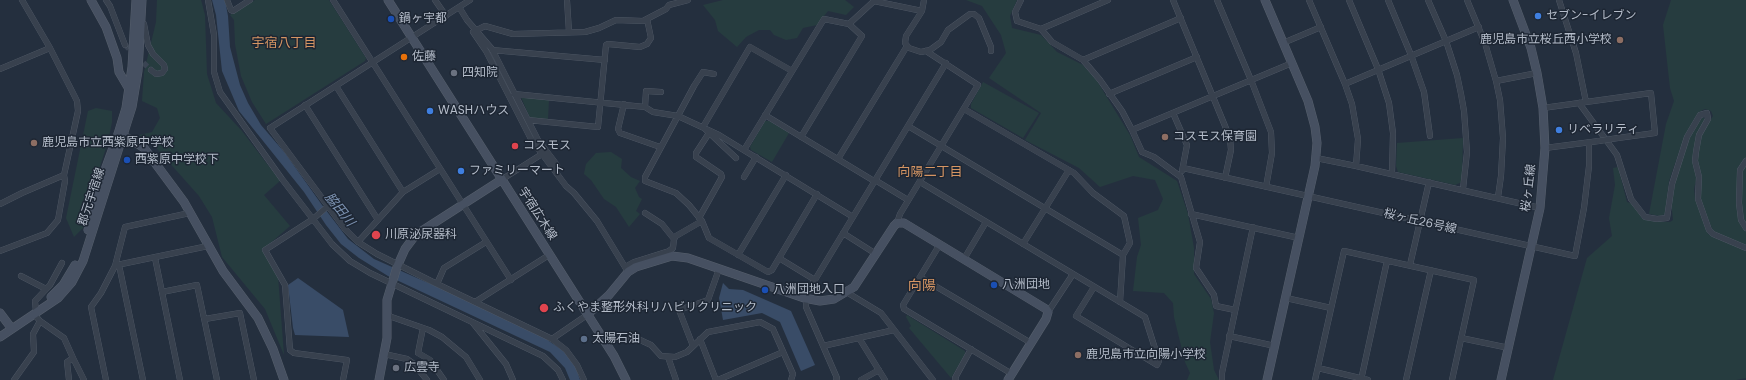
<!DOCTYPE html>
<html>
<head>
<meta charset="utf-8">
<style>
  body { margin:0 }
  canvas { display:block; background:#242f3e }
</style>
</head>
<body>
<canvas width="1746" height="380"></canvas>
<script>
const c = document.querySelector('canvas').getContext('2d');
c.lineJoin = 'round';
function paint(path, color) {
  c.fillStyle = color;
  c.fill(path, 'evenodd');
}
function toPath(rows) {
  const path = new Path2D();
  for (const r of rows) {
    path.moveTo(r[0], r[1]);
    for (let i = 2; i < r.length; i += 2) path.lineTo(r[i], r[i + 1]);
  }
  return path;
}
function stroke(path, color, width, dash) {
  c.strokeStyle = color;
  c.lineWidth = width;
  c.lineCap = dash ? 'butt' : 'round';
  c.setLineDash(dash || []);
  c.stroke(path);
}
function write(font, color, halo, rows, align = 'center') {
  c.font = font + ' Poppins,"Noto Sans JP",sans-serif';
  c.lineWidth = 3;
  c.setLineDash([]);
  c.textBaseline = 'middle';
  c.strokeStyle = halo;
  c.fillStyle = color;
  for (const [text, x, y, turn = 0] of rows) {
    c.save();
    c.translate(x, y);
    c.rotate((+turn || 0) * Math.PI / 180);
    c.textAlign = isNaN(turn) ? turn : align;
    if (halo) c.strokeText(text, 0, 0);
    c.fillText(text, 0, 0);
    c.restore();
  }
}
paint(toPath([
  [157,0,201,0,205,15,207,74,216,103,242,131,280,181,264,195,290,226,266,247,278,276,284,355,265,309,222,257,212,217,199,196,151,142,139,135,152,132,160,118,157,108,142,101,144,72,156,22],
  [255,0,329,0,366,58,365,61,266,124,252,102,241,76,235,44,234,20,230,15],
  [723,0,845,0,854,7,846,15,828,11,817,25,803,28,797,38,786,40,774,35,770,30,759,30,746,37,737,47,718,31,715,20,703,5],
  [966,0,1017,0,1010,16,1012,28,1041,35,1057,52,1083,65,1097,81,1130,135,1139,157,1177,181,1188,214,1194,248,1194,274,1211,299,1214,313,1210,342,1214,370,1219,380,1187,380,1190,373,1185,362,1174,317,1173,303,1164,293,1133,291,1137,257,1141,245,1138,218,1158,210,1163,199,1155,180,1133,176,1100,187,1079,168,1025,140,1041,113,989,78,1006,53,1001,35,982,6],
  [1671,0,1746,0,1746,158,1738,167,1736,203,1746,231,1746,245,1713,231,1699,196,1697,161,1699,141,1704,129,1713,116,1711,111,1705,109,1699,112,1680,149,1669,181,1665,214,1660,216,1649,214,1666,124,1674,101,1670,88,1663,25],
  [983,82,1039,113,1023,138,971,108,971,104],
  [521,97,549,100,548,119,532,118,529,116],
  [96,108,112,111,112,122,108,142,90,197,85,226,74,237,66,218,88,111],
  [1702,118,1704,118,1705,120,1696,135,1693,161,1697,176,1694,189,1695,198,1699,205,1708,234,1746,250,1746,378,1736,380,1553,380,1587,258,1612,236,1609,218,1615,185,1613,168,1618,167,1627,202,1633,204,1642,218,1654,221,1670,222,1673,220,1671,200,1683,154,1693,129],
  [765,121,769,121,789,133,772,162,751,150,750,147],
  [1463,138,1462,182,1455,185,1398,172,1396,166,1397,143],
  [611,152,622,159,621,168,631,177,640,181,635,188,639,197,642,199,636,211,640,214,629,227,616,207,604,199,591,180,584,174,586,164,596,153],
  [1746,165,1746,224,1743,219,1741,203,1743,169],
  [907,315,965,351,965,354,951,378,909,328,911,326,906,317]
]), '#263c3f');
paint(toPath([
  [212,0,225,0,228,16,230,47,240,85,248,103,261,125,285,153,322,205,348,239,374,259,460,297,543,337,565,352,575,365,580,380,570,380,565,368,550,352,388,276,359,258,341,244,326,225,304,192,239,111,222,71,216,15],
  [298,278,343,310,349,337,295,335,293,328,288,285],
  [723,283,729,289,743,290,791,311,815,365,801,371,780,322,762,313,723,320,719,298]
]), '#394c67');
stroke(toPath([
  [125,45,151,70]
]), '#3a4453', 5.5, [5.5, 3]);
const street = toPath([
  [106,0,110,6,125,45],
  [208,0,214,35,214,72,220,92,282,179,332,244,350,261,370,273,543,356,558,370,563,380],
  [227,0,231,10,233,11,250,0],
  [333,0,511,280],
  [435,0,446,16],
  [567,0,569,32],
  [924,0,922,11,906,36,905,43,909,48,921,52,930,50,941,42,948,30,970,14,974,14,979,18,991,47,991,51],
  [1021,0,1015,12,1017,21,1041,29,1052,42,1083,60,1100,80,1122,111,1132,130,1142,152,1154,157,1181,177,1200,242,1196,268,1214,295,1216,306,1235,310],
  [1173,0,1230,138,1231,150,1225,178],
  [1217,0,1251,80,1271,132,1272,153,1266,187],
  [1309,0,1345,84,1352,104,1358,139,1356,166,1540,208],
  [1349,0,1378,69,1389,103,1393,133,1392,174],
  [1388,0,1411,55,1424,92,1430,136],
  [1428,0,1446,41,1457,75,1461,94,1464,111,1467,152,1463,189],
  [1467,0,1485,43,1496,81,1500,100,1503,138,1501,176,1498,197],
  [1559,0,1576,53,1586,102],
  [459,7,467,20,492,49,538,140,557,165],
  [144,24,148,45,153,54,164,65,165,69,162,73,156,74,151,70],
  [849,24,874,1,922,11],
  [1041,29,1108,0],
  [1283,43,1321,27],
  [492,50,605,60],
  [1083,60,1181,18],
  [0,69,50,48],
  [714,74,703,72,694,86,645,177,645,181,676,193,689,205,702,221,709,238,768,272,772,270,817,194],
  [1496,81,1537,73],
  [1345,84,1479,27],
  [336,86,403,192],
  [514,94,645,107,653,112,678,116,719,135,853,217],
  [1109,94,1197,57],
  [1579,103,1617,155,1631,199,1645,217,1657,219,1667,218,1672,184,1687,137,1700,115,1707,113,1708,119,1699,135,1696,152,1695,161,1699,177,1698,199,1709,230,1713,234,1746,248],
  [624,104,618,129,620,133,660,147],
  [305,105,378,220],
  [645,107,646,91,661,92],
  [1543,108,1651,93,1655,133,1618,138],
  [964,109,1074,173,1093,193,1124,216,1130,243,1123,255,1120,302],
  [1173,113,1187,145,1182,171],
  [765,115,874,181],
  [528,120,598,127,606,45,608,44,640,47,647,44,651,38,647,19],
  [908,126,1123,255],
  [1132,130,1292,63],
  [1545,148,1599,141],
  [744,150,824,19,849,24,862,36,801,137],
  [736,158,703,127,750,47,792,71],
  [1316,158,1356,166],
  [838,159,907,46],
  [1746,161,1740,170,1739,203,1741,220,1746,228],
  [1183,168,1575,256,1584,208,1589,166,1589,142],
  [744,177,756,157],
  [501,180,542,154],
  [875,180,908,200],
  [920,182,1145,317,1159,361,1157,365,1076,316,1094,287],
  [0,204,22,193,64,175],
  [328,206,313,219,265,250,285,285,290,350,294,353,347,360,343,380],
  [645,213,662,224,674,239],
  [1191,214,1299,238],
  [699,218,722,177,721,174,696,157,696,153,709,133],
  [897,223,900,214,978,85,926,51],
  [843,233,876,254],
  [358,242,403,192,440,169],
  [486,242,444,268,437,284,552,339,566,350,577,365,584,380],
  [940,244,903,305,904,309,1012,374],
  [1023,244,1069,170],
  [0,251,47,233,58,220,65,181,64,175,78,111,77,101,74,95,50,48,22,0],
  [738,255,786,175],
  [155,258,180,380],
  [779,258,815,280],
  [964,259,986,222],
  [117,265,208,246],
  [119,265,143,380],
  [1410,265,1429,182],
  [625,267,634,262,669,251,673,248,674,239,676,236,702,221],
  [628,272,597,221,574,193,566,186,531,139,486,51,473,32,485,26,513,34,585,32,599,28,616,20,643,21,666,9,669,5,688,0],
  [21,276,46,289],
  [920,277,1031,343],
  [437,284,377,254,358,242,345,229,270,128,470,0],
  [162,292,197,285,217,380],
  [848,293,881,313,933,380],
  [804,298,946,63],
  [1286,298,1331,308],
  [806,299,806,307,837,378,836,380],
  [475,302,549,255],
  [36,312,35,301,50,285,62,263],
  [1048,312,1073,274],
  [34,314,40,321,64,338,73,358,67,362,69,380],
  [386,315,429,330,442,337,466,357,480,380],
  [205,319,240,313,254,380],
  [473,323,506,364,513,380],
  [423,328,418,353,430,360,444,380],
  [1229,336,1275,346],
  [859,338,885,380],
  [1461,338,1509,348],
  [552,339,587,315],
  [603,339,638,339,651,345,661,356,675,357,687,352,708,332,760,322,773,329,793,374,791,380],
  [700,339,716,380],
  [693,346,679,310,708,300,719,269],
  [823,346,894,330],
  [384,354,407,359,414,364,427,380],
  [668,357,676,380],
  [73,358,84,380],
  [1318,368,1368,380],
  [14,380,34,352,33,334,40,321],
  [106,380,91,307,101,293,115,266,125,227,185,214,190,212],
  [718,380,783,352],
  [861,380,879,370],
  [956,380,955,378,971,349],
  [1222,380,1222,373,1253,227],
  [1315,380,1344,251,1474,280,1452,380],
  [1361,380,1387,261],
  [1406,380,1431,270]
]);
const secondary = toPath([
  [91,0,106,27,117,58,119,72,129,89],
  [388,0,614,356,626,380],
  [1265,0,1308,101,1315,127,1317,143,1315,166,1267,380],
  [119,134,132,140,144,148,184,202,223,271,258,318,273,349,284,380],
  [88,230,102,178,118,134,126,108,132,67,136,0],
  [51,297,63,285,75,265],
  [0,313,12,329],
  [587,315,609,295,628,272,636,267,672,256,688,258,804,298,820,301,834,299,854,287,894,226,897,223,904,223,1046,309,1048,312,1046,319,1008,380],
  [0,337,58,298,72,282,83,261,132,107,138,71,142,0],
  [379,380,387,338,387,300,397,267,405,249,414,237,420,232,501,180],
  [1501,380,1540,208,1545,148,1543,108,1537,73,1531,48,1513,0]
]);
stroke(street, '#565f6c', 6);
stroke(secondary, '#565f6c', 9);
stroke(street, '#38414e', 5.5);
stroke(secondary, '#465061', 8);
const streetBridge = toPath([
  [1599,141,1618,138]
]);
stroke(streetBridge, '#565f6c', 6, []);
stroke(streetBridge, '#38414e', 5.5);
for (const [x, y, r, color] of [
  [1538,16,4,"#3f7fe0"],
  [391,19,4,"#1a4fb4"],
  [1620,40,4,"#8d6e63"],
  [404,57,4,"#e8710a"],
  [454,73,4,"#6b7280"],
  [430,111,4,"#3f7fe0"],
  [1559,130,4,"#3f7fe0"],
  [1165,137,4,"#8d6e63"],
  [34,143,4,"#8d6e63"],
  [515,146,4,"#e0444e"],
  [127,160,4,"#1a4fb4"],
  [461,171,4,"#3f7fe0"],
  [376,235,5,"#e0444e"],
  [994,285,4,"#1a4fb4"],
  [765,290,4,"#1a4fb4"],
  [544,308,5,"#e0444e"],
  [584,339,4,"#5c6f8a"],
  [1078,355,4,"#8d6e63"],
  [396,368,4,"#6b7280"]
]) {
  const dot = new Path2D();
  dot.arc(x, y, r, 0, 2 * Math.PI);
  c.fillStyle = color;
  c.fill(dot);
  stroke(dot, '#1d2633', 1.5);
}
write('12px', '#b4bcc9', '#1d2633', [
  ["セブン-イレブン",1546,16],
  ["鍋ヶ宇都",399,19],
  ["鹿児島市立桜丘西小学校",1612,40,"right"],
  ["佐藤",412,57],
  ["四知院",462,73],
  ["WASHハウス",438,111],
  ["リベラリティ",1567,130],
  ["コスモス保育園",1173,137],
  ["鹿児島市立西紫原中学校",42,143],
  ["コスモス",523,146],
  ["西紫原中学校下",135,160],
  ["ファミリーマート",469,171],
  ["川原泌尿器科",385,235],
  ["八洲団地",1002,285],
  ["八洲団地入口",773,290],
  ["ふくやま整形外科リハビリクリニック",553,308],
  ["太陽石油",592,339],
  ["鹿児島市立向陽小学校",1086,355],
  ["広雲寺",404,368]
], 'left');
write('12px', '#b4bcc9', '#1d2633', [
  ["桜ヶ丘線",1529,188,-83],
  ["郡元宇宿線",92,197,-72],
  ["宇宿広木線",537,214,57],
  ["桜ヶ丘26号線",1420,222,13]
]);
write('13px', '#d59563', '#1d2633', [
  ["宇宿八丁目",284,44],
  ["向陽二丁目",930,173]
]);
write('italic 13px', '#7c92b1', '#1d2633', [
  ["脇田川",339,210,51]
]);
write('14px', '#d59563', '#1d2633', [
  ["向陽",922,286]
]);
</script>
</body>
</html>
